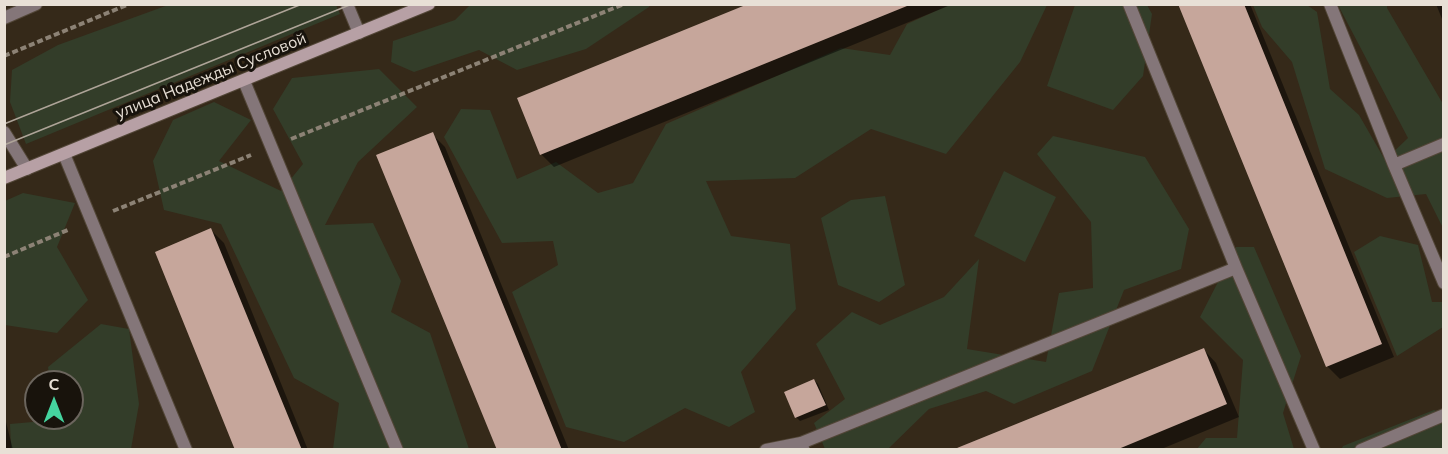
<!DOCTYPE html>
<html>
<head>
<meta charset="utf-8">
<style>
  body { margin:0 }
  #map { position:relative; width:1448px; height:454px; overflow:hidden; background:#352919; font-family:Mulish,sans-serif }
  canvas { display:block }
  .frame { position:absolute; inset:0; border:6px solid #e8e0d6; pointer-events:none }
  .north { position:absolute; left:24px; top:370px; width:60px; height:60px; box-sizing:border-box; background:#18130c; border:2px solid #6b655d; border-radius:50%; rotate:0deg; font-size:16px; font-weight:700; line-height:24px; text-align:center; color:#e8e0d6 }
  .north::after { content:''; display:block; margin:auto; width:21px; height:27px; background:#45d49f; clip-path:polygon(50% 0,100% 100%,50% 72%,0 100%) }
</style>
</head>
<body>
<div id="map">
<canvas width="1448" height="454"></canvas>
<div class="frame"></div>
<div class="north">С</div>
</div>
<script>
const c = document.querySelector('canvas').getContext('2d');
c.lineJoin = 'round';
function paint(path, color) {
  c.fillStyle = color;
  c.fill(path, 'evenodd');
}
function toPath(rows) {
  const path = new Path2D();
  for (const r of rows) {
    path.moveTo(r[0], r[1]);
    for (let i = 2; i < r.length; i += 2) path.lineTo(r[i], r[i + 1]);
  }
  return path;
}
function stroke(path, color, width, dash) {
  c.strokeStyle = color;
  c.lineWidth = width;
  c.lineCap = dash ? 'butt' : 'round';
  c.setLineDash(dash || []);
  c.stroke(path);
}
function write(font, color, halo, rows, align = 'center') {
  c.font = font + ' Mulish,sans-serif';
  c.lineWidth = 6;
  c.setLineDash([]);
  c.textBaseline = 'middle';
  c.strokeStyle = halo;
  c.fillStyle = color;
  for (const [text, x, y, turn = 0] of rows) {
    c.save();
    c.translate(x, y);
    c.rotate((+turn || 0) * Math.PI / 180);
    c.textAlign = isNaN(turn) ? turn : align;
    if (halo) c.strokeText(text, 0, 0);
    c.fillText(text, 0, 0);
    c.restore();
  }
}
paint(toPath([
  [171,4,336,5,340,14,26,144,10,102,12,70,58,45],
  [470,5,470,4,650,5,649,7,586,49,517,70,479,50,414,72,391,62,393,41,455,20],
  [949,5,1047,5,1020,62,946,154,871,129,795,178,706,181,731,236,790,244,796,309,741,372,755,412,729,427,685,408,624,442,566,427,512,292,558,265,553,241,502,243,444,137,461,109,490,110,517,179,556,162,598,193,633,183,666,124,841,48,890,55,907,24],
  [1075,5,1147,5,1152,14,1143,76,1113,110,1047,86],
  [1253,5,1307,5,1317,12,1330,89,1359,115,1385,160,1408,138,1338,5,1387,5,1387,8,1443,104,1443,228,1426,194,1387,198,1325,169,1292,62,1262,27],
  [379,69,417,107,358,162,325,225,373,223,401,281,391,312,430,333,469,449,333,449,339,403,294,378,221,224,164,210,153,161,173,120,214,102,251,120,219,161,281,191,303,164,273,109,292,78],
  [1053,136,1145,157,1189,229,1181,269,1124,290,1092,371,1014,404,986,391,929,409,888,449,825,449,814,423,845,399,816,344,852,312,880,325,944,297,979,259,967,349,1046,362,1059,293,1093,288,1091,222,1037,154],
  [1004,171,1056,197,1025,262,974,236],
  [23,193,75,203,57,247,88,300,57,333,5,325,5,201],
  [885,196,905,285,879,302,838,285,821,218,851,200],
  [1380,236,1418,245,1432,302,1443,302,1443,327,1397,356,1354,252],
  [1236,247,1254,247,1301,356,1283,413,1294,449,1196,450,1206,438,1237,438,1243,360,1200,317],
  [101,324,129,329,139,404,131,449,11,449,10,424,55,420,55,418,72,418,72,382,50,382,48,367],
  [1434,410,1443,413,1443,449,1341,450,1343,446]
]), '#333d29');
paint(toPath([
  [752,4,953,4,554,167,541,154],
  [1180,4,1250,4,1394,357,1340,379,1327,366],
  [1436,4,1444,4,1444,24],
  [432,134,445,147,569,450,498,450],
  [211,230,224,243,308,450,237,450],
  [1204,350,1216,363,1239,417,1159,450,959,450],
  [814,380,818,384,829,410,800,421,796,417],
  [4,414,13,450,4,450]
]), '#0007');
paint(toPath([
  [748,4,907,6,540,155,517,98],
  [1178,4,1244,4,1382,344,1326,367],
  [433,132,562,450,497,450,376,155],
  [211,228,302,450,235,450,155,252],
  [1204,348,1227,404,1116,450,958,450,957,448],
  [814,379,826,405,795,418,784,392]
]), '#c6a69b');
const service = toPath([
  [1129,4,1236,268,1314,450],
  [1330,4,1394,165,1444,283],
  [4,18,36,4],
  [244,81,397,450],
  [4,132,27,169],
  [64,154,186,450],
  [1394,165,1444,144],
  [801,443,1236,268],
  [766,450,801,443,803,448],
  [1361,450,1444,415]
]);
const minor = toPath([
  [347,4,359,33]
]);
const secondary = toPath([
  [4,178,429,4]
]);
stroke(service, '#524637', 14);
stroke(minor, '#524637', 14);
stroke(secondary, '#524637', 14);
stroke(toPath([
  [4,56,129,4],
  [291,139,624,4],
  [113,211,251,155],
  [4,257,70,229]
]), '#8c8275', 4, [6, 3]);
stroke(service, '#847679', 12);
stroke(minor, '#847679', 12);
stroke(secondary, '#b7a0a5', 12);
stroke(toPath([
  [4,124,302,4],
  [4,145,352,4]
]), '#aea498', 1.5);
write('16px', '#e8e0d6', '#18130c', [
  ["улица Надежды Сусловой",211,76,-22]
]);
</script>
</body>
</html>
